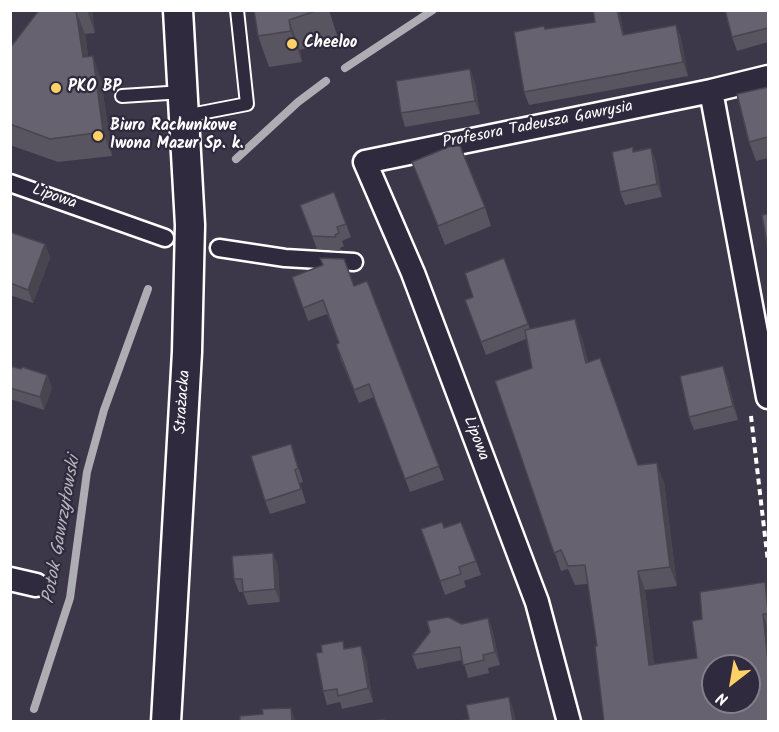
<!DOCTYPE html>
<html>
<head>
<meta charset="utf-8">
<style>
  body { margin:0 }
  #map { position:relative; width:779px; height:732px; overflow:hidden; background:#3c3749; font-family:Kalam,sans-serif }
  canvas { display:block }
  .frame { position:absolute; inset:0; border:12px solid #fff; pointer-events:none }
  .north { position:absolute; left:701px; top:654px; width:60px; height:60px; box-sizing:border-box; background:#2f2a3d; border:2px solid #827f8b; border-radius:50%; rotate:211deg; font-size:16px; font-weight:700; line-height:24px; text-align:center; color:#fff }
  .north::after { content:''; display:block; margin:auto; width:21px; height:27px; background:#ffd166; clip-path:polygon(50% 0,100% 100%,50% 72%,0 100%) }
</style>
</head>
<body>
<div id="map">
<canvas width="779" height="732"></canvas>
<div class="frame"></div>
<div class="north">N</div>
</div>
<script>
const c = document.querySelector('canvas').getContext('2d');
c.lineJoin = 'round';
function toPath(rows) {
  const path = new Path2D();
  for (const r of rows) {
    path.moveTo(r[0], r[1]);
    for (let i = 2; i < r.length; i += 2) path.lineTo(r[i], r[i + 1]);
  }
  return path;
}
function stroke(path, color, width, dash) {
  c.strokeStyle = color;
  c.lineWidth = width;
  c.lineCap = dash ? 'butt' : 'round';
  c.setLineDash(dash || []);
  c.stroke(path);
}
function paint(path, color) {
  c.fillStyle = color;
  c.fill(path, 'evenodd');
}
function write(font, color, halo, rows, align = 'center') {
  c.font = font + ' Kalam,sans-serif';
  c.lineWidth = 4.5;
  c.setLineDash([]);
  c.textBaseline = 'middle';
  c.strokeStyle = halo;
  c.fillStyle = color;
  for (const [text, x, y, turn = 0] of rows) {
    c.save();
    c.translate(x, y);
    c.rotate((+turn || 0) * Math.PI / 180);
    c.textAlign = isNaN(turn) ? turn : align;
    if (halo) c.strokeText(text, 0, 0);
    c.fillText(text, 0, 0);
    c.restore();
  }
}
stroke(toPath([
  [345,68,433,10],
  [236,159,298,102,326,81],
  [34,709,70,598,87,472,104,410,148,289]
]), '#afadb4', 8);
const service = toPath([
  [122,96,183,92],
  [185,116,247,104,237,10]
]);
const pedestrian = toPath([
  [10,183,165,238],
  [219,248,285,258,354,262]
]);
const minor = toPath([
  [711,91,768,397],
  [10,579,36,585],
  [569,722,537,602,413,273,365,162,711,91,768,77]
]);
const tertiary = toPath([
  [166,722,187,352,190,225,178,10]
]);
stroke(service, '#fff', 16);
stroke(pedestrian, '#fff', 21);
stroke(minor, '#fff', 27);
stroke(tertiary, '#fff', 33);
stroke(toPath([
  [751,416,768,562]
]), '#fff', 4, [6, 4.5]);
stroke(service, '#2f2a3d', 12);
stroke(pedestrian, '#2f2a3d', 16);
stroke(minor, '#2f2a3d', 22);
stroke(tertiary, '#2f2a3d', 28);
paint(toPath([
  [39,10,92,10,95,33,85,34,88,56,101,79,112,156,58,162,10,145,10,48],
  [254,10,329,10,338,38,300,50,302,62,269,67,258,36],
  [593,10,619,10,624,35,676,25,681,38,688,76,529,105,524,92,545,29,595,22],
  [768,10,768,42,737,51,732,37],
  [470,69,475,83,480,114,405,127,401,113],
  [768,87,768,158,756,161,749,142],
  [651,148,656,162,662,197,625,205,620,192,634,151],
  [412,162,485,207,491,226,445,245],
  [334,192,351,237,342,241,344,246,340,248,340,251,317,249,300,205],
  [10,232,45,244,50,258,33,303,10,295],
  [504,258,530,329,582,338,588,362,638,465,664,482,677,586,645,590,654,664,697,658,702,619,768,593,768,722,597,646,588,584,575,585,568,569,561,571,495,381,532,368,526,339,486,355,465,300,473,297],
  [292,277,354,286,367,281,444,480,410,492,374,397,359,403,340,358,339,343,327,314,308,321],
  [10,366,21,369,47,375,52,388,44,410,10,399],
  [728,380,738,420,694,430,689,417],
  [295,457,303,482,300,483,306,503,270,514,265,501],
  [444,528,476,561,481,575,464,581,466,587,445,595,421,529],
  [273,553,278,567,280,602,248,605,243,592,239,592,234,579],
  [488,618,493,632,500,665,488,668,489,673,468,678,463,660,417,669,412,655,462,624],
  [345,648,366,659,373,702,342,709,340,702,327,705,323,691]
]), '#585460');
paint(toPath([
  [87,10,92,10,95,33],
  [617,10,619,10,627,49,623,35],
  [76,11,85,34,92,81,83,57],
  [289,20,300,50,302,62,291,31],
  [676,25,681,38,688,76,683,62],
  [93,56,101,79,112,156,103,132],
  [470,69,475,83,480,114,475,101],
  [651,148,656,162,662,197,657,184],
  [45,244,50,258,33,303,28,290],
  [575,319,582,338,592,381,586,363],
  [723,366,728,380,738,420,733,406],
  [47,375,52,388,44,410,40,397],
  [657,463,664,482,677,586,670,567],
  [273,553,278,567,280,602,275,589],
  [638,571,645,590,656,683,649,665],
  [765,582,768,593,768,612],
  [763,614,768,629,768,661],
  [488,618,493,632,500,665,495,652],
  [361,646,366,659,373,702,368,688],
  [509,697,514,711,516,722,513,722],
  [291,708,296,722,292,722]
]), '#47454e');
const building = toPath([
  [39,10,77,10,76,11,83,57,93,56,103,132,50,139,10,124,10,48,39,10],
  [254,10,318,10,289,20,291,31,258,36,254,10],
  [593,10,617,10,623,35,676,25,683,62,524,92,514,32,544,26,545,29,595,22,593,10],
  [725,10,768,10,768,28,732,37,725,10],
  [470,69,475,101,401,113,396,81,470,69],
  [768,87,768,137,749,142,737,94,768,87],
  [451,146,460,146,485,207,438,226,412,162,451,146],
  [633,147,633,152,651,148,657,184,620,192,612,152,633,147],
  [334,192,346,224,337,227,339,233,335,235,336,237,312,236,300,205,334,192],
  [768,214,768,250,762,215,768,214],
  [10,232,45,244,28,290,10,283,10,232],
  [320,258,344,259,354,286,367,281,439,466,405,479,369,384,354,390,336,344,339,343,323,300,303,308,292,277,323,265,320,258],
  [504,258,528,324,481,342,465,300,473,297,465,273,504,258],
  [575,319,586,363,600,358,638,465,657,463,670,567,638,571,649,665,697,658,692,621,702,619,700,592,765,582,768,612,768,614,763,614,768,661,768,722,604,722,595,646,597,646,585,565,568,566,561,550,554,553,495,381,532,368,525,330,575,319],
  [713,666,749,666,749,702,713,702,713,666],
  [10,366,21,369,22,367,47,375,40,397,10,388,10,366],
  [723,366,733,406,689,417,680,376,723,366],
  [291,444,298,468,295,470,301,489,265,501,251,456,291,444],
  [442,522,444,528,461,522,476,561,459,567,461,574,440,581,421,529,442,522],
  [273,553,275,589,243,592,242,579,234,579,232,556,273,553],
  [448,617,462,624,488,618,495,652,483,655,484,660,463,665,460,647,412,655,430,632,427,621,448,617],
  [343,641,344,649,361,646,368,688,338,696,337,689,323,691,316,653,322,652,321,645,343,641],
  [509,697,513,722,455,722,469,719,466,705,509,697],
  [291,708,292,722,240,722,240,716,263,714,262,709,291,708],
  [384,719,384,722,368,722,384,719]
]);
paint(building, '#666270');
stroke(building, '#47454e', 1.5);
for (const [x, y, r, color] of [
  [292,44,6,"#ffd166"],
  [56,88,6,"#ffd166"],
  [98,136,6,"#ffd166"]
]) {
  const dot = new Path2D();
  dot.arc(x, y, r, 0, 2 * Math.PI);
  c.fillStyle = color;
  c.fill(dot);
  stroke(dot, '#2f2a3d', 2);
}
write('bold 16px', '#fff', '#2f2a3d', [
  ["Cheeloo",304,44],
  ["PKO BP",68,88],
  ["Biuro Rachunkowe",110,127],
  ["Iwona Mazur Sp. k.",110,145]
], 'left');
write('16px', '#fff', '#2f2a3d', [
  ["Profesora Tadeusza Gawrysia",538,126,-11],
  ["Lipowa",54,198,19],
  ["Strażacka",184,402,-86],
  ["Lipowa",475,439,69]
]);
write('italic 18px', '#b5b4ba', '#2f2a3d', [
  ["Potok Gawrzyłowski",63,530,-80]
]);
</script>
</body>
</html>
